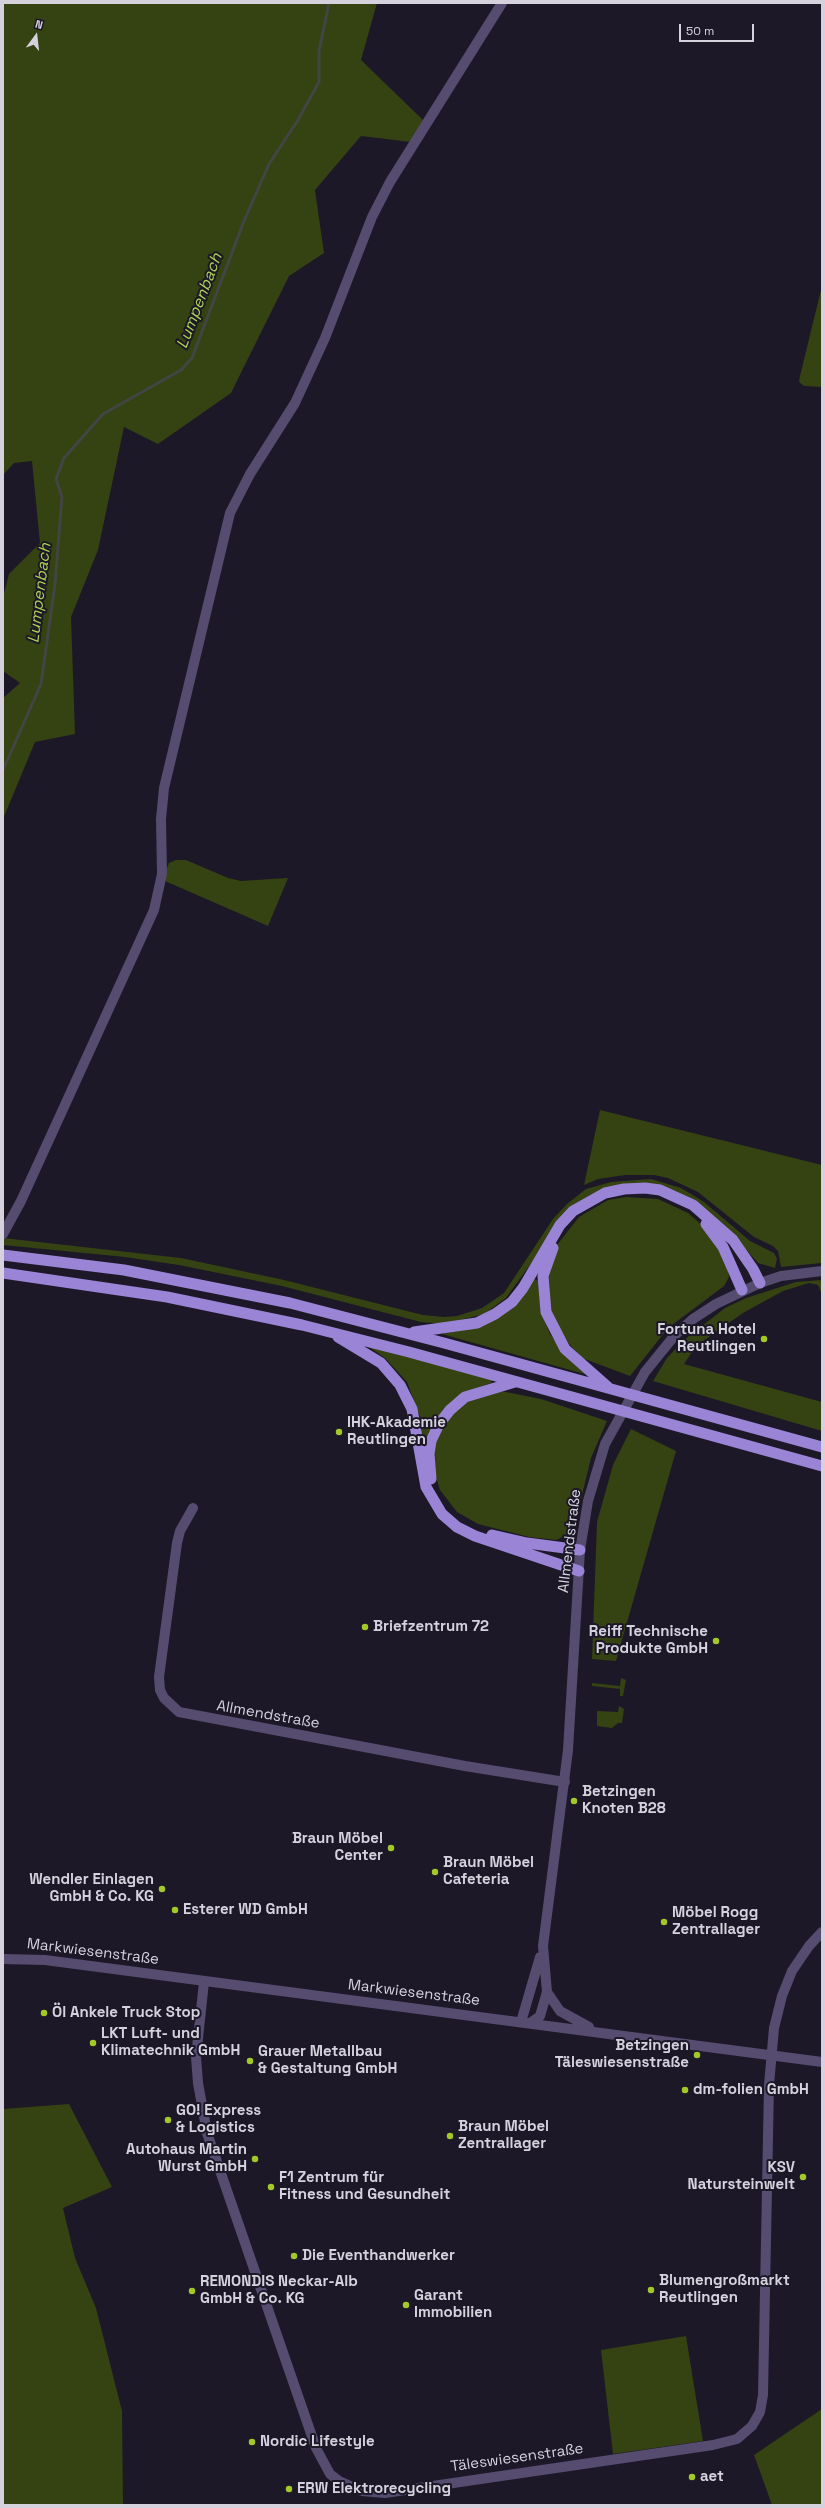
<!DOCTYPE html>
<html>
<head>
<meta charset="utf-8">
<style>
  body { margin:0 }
  #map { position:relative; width:825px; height:2508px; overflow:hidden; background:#1c1828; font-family:"Space Grotesk",sans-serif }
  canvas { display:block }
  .frame { position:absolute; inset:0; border:4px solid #d5d2de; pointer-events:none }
  .north { position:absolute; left:16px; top:16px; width:40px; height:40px; -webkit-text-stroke:3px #1c1828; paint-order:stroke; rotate:15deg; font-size:11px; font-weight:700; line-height:16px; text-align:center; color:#d5d2de }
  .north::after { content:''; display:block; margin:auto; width:14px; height:18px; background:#d5d2de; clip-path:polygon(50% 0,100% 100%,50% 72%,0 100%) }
  .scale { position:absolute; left:679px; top:24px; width:75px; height:18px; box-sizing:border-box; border:2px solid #d5d2de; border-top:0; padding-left:5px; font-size:12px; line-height:14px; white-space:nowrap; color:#d5d2de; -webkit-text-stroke:3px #1c1828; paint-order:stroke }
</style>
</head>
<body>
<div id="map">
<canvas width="825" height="2508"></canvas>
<div class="frame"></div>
<div class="north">N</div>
<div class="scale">50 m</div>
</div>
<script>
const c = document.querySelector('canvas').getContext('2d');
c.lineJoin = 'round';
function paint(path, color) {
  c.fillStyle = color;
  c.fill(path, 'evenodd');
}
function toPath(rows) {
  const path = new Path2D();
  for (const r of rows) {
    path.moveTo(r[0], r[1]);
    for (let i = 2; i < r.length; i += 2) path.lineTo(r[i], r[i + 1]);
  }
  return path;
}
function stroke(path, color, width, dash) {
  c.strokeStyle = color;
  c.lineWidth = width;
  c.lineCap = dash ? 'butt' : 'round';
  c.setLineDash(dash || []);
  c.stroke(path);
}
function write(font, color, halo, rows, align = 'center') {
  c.font = font + ' "Space Grotesk",sans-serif';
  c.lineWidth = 4;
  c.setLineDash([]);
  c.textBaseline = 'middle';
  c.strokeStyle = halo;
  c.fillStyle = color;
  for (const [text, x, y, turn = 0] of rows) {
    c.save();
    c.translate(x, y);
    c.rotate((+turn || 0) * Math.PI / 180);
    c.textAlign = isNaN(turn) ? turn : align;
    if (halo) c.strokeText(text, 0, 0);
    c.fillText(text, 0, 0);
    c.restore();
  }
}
paint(toPath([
  [3,3,377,3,361,60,423,120,411,142,361,136,315,190,324,253,289,276,231,393,158,444,124,427,98,550,71,617,75,734,35,742,3,819,3,698,20,683,3,671,3,597,9,574,40,543,32,461,14,463,3,475],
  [821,290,822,387,804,386,799,382,800,376],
  [176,860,186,860,228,878,241,881,288,878,268,926,165,881,167,868,169,863],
  [600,1110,822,1165,822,1263,781,1267,778,1251,773,1246,754,1237,698,1192,668,1178,654,1175,625,1175,598,1179,584,1185],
  [651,1179,681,1188,704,1202,750,1241,774,1253,777,1259,775,1268,758,1263,734,1236,661,1187,587,1197,537,1255,506,1298,484,1314,444,1324,421,1322,282,1286,179,1265,125,1257,3,1245,3,1238,181,1258,284,1280,423,1315,444,1317,457,1316,482,1308,504,1293,553,1219,567,1204,586,1189,611,1182],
  [626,1197,658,1199,688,1213,712,1234,727,1265,729,1277,724,1286,668,1328,630,1376,582,1358,569,1344,550,1311,547,1276,557,1245,579,1217,608,1200],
  [535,1279,538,1281,541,1313,550,1334,562,1351,588,1375,442,1334,479,1327],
  [822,1280,822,1294,818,1285,809,1283,783,1291,743,1313,696,1346,684,1364,822,1402,822,1431,653,1381,667,1358,684,1340,725,1308,746,1298,796,1282],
  [366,1345,493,1379,491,1383,463,1393,428,1440,423,1440,420,1417,407,1382,385,1358],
  [501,1391,541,1399,607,1421,591,1458,574,1528,567,1535,556,1540,529,1537,478,1524,457,1512,440,1490,433,1468,435,1442,442,1426,466,1400],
  [631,1429,676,1451,616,1661,592,1659,597,1522,613,1465],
  [621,1678,626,1680,623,1696,620,1696,620,1689,592,1686,592,1683,620,1686],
  [619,1706,624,1709,622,1723,618,1723,612,1728,597,1726,597,1711,618,1712],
  [69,2104,112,2187,63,2208,75,2258,96,2308,122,2411,123,2505,3,2505,3,2109],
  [686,2336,703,2441,613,2454,601,2350],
  [822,2409,822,2505,772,2505,754,2455]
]), '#354211');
stroke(toPath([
  [3,770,41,684,55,584,62,497,56,479,64,458,103,414,181,370,192,358,244,221,269,164,298,120,319,82,319,51,329,3]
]), '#424543', 3);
stroke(toPath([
  [3,1234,21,1201,154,910,162,874,161,819,164,788,230,513,250,474,295,403,325,338,372,217,390,182,502,3],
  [193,1508,180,1531,177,1543,159,1677,160,1690,164,1698,179,1712,465,1766,565,1782],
  [204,1982,196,2057,198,2083,207,2133,316,2448,330,2474,339,2481,362,2491,385,2493,713,2445,737,2439,752,2426,760,2412,763,2395,769,2085,774,2028,782,1996,792,1971,809,1946,822,1932]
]), '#554c6f', 10);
stroke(toPath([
  [3,1959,45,1960,822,2062],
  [547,1992,560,2011,589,2027],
  [521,2022,540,1957],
  [530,2023,540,2016,547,1992,543,1946,568,1750,580,1550,588,1501,605,1444,645,1372,675,1335,693,1319,716,1304,760,1283,781,1276,822,1271]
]), '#554c6f', 10);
stroke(toPath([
  [706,1224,723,1247,742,1290],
  [553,1248,543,1276,546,1312,565,1349,608,1387],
  [3,1255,124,1270,290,1303,444,1343,822,1447],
  [3,1273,167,1297,302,1325,409,1352,822,1466],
  [414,1332,477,1323,495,1314,512,1302,523,1288,560,1225,573,1211,605,1193,624,1189,645,1188,660,1190,693,1205,733,1240,753,1269,760,1283],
  [338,1337,381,1363,400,1385,412,1409,426,1487,442,1514,457,1527,475,1536,579,1571],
  [431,1479,429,1454,431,1441,439,1424,450,1410,465,1397,515,1382],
  [492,1535,527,1543,580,1550]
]), '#9a84d6', 11);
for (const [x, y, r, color] of [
  [764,1339,4,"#a2c928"],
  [339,1432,4,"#a2c928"],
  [365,1627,4,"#a2c928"],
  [716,1641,4,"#a2c928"],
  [574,1801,4,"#a2c928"],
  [391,1848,4,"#a2c928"],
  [435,1872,4,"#a2c928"],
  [162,1889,4,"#a2c928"],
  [175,1910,4,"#a2c928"],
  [664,1922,4,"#a2c928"],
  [44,2013,4,"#a2c928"],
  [93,2043,4,"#a2c928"],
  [697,2055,4,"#a2c928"],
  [250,2061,4,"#a2c928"],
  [685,2090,4,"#a2c928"],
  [168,2120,4,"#a2c928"],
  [450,2136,4,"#a2c928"],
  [255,2159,4,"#a2c928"],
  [803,2177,4,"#a2c928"],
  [271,2187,4,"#a2c928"],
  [294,2256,4,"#a2c928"],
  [651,2290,4,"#a2c928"],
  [192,2291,4,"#a2c928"],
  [406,2305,4,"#a2c928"],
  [252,2442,4,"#a2c928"],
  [692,2477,4,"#a2c928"],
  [289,2489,4,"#a2c928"]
]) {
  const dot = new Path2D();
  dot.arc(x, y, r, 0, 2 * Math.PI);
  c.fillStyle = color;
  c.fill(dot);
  stroke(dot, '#1c1828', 1.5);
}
write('bold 15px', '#d5d2de', '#1c1828', [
  ["Fortuna Hotel",756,1330,"right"],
  ["Reutlingen",756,1347,"right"],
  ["IHK-Akademie",347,1423],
  ["Reutlingen",347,1440],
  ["Briefzentrum 72",373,1627],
  ["Reiff Technische",708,1632,"right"],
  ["Produkte GmbH",708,1649,"right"],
  ["Betzingen",582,1792],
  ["Knoten B28",582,1809],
  ["Braun Möbel",383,1839,"right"],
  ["Center",383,1856,"right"],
  ["Braun Möbel",443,1863],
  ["Cafeteria",443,1880],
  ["Wendler Einlagen",154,1880,"right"],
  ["GmbH & Co. KG",154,1897,"right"],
  ["Esterer WD GmbH",183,1910],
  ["Möbel Rogg",672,1913],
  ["Zentrallager",672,1930],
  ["Öl Ankele Truck Stop",52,2013],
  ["LKT Luft- und",101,2034],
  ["Klimatechnik GmbH",101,2051],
  ["Betzingen",689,2046,"right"],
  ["Täleswiesenstraße",689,2063,"right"],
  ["Grauer Metallbau",258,2052],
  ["& Gestaltung GmbH",258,2069],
  ["dm-folien GmbH",693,2090],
  ["GO! Express",176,2111],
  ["& Logistics",176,2128],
  ["Braun Möbel",458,2127],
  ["Zentrallager",458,2144],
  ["Autohaus Martin",247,2150,"right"],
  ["Wurst GmbH",247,2167,"right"],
  ["KSV",795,2168,"right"],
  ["Natursteinwelt",795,2185,"right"],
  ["F1 Zentrum für",279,2178],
  ["Fitness und Gesundheit",279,2195],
  ["Die Eventhandwerker",302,2256],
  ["Blumengroßmarkt",659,2281],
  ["Reutlingen",659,2298],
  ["REMONDIS Neckar-Alb",200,2282],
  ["GmbH & Co. KG",200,2299],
  ["Garant",414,2296],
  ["Immobilien",414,2313],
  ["Nordic Lifestyle",260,2442],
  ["aet",700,2477],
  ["ERW Elektrorecycling",297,2489]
], 'left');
write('15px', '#d5d2de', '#1c1828', [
  ["Allmendstraße",570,1541,-83],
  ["Allmendstraße",268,1715,10],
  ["Markwiesenstraße",93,1952,7],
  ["Markwiesenstraße",414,1993,7],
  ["Täleswiesenstraße",517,2458,-8]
]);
write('italic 16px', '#afd252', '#1c1828', [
  ["Lumpenbach",200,301,-69],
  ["Lumpenbach",40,593,-83]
]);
</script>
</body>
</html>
